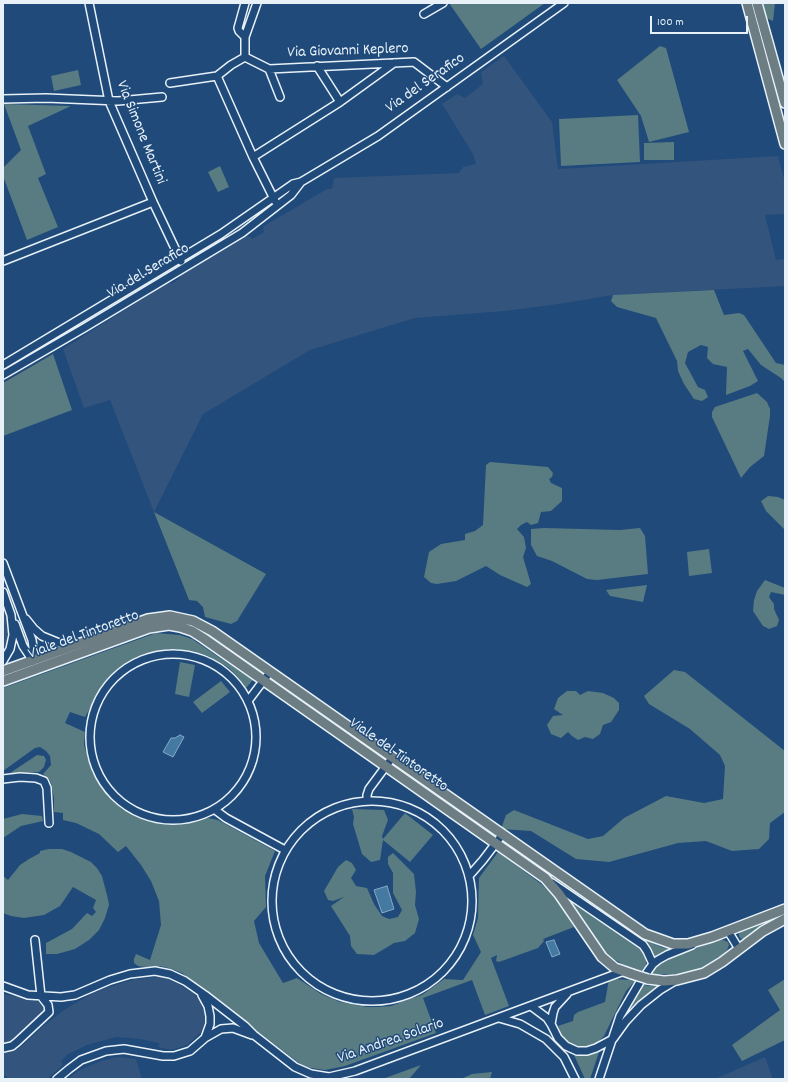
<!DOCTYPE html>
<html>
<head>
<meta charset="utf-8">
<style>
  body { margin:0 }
  #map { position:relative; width:788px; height:1082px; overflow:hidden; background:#1f4a7a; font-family:Dekko,sans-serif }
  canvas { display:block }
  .frame { position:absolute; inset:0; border:4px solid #e8f1f8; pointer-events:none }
  .scale { position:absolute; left:650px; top:16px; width:98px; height:18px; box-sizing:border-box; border:2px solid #e8f1f8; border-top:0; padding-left:5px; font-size:12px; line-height:14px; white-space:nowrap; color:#e8f1f8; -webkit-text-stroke:3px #1f4a7a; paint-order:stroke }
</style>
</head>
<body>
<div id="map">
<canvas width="788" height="1082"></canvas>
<div class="frame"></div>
<div class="scale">100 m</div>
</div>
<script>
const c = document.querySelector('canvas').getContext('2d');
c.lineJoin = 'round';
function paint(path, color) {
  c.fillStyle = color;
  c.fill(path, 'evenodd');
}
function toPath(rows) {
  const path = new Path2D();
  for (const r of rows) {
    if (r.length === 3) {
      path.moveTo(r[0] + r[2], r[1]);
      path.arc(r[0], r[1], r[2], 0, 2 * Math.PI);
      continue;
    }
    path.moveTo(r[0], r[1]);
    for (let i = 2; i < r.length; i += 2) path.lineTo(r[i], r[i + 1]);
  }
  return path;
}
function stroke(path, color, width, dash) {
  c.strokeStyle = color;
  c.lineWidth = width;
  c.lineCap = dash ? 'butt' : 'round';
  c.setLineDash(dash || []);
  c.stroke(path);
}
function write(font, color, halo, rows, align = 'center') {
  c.font = font + ' Dekko,sans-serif';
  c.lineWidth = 3;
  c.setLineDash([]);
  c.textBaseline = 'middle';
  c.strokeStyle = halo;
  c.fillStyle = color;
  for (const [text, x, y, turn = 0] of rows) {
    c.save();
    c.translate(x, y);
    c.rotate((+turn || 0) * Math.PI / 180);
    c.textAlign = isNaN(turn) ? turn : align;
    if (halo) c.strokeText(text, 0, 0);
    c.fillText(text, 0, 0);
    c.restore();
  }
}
paint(toPath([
  [504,56,552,122,558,169,778,156,785,182,785,214,765,215,776,260,785,259,785,286,613,295,559,304,505,311,415,318,310,350,203,414,154,512,110,400,84,408,63,349,150,294,170,282,171,284,180,278,180,276,247,236,251,237,252,239,261,234,264,232,263,229,264,226,327,189,332,189,334,178,459,173,463,167,476,164,473,154,442,104,457,94,465,98,483,84,481,72],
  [3,605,9,632,7,642,3,651],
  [159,977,168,979,180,985,193,993,201,1003,206,1019,205,1025,202,1031,187,1045,171,1050,158,1047,159,1043,140,1039,116,1037,87,1045,68,1054,61,1061,63,1065,47,1079,10,1079,3,1075,3,1053,11,1052,21,1047,42,1027,64,1010,93,993,109,987,135,979],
  [3,994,40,1001,44,1006,44,1011,15,1039,12,1042,3,1044],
  [118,1057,136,1059,142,1079,68,1079,78,1071,91,1065,104,1060],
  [765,1057,773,1079,715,1079]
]), '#33547d');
paint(toPath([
  [449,3,545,3,481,49],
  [763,3,775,3,773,21,766,18],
  [660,46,666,48,689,132,649,142,641,116,617,80],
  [78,70,81,85,54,91,51,76],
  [4,104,71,106,28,126,46,174,38,178,58,227,27,240,3,176,3,168,21,150],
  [638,115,640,162,561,166,559,119],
  [674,142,674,160,644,160,644,143],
  [220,166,229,187,218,192,208,172],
  [714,290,724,315,739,313,744,315,776,363,785,365,785,382,781,378,761,365,748,349,743,351,758,381,750,386,726,395,727,367,713,364,707,358,708,347,701,345,688,352,685,363,698,387,705,390,708,397,702,401,694,399,684,384,678,371,677,361,656,318,617,307,611,301,613,295],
  [53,354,72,410,3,436,3,383],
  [757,393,767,402,770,409,770,416,764,456,750,467,741,478,712,417,712,412,715,407],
  [490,462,548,467,553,473,552,477,549,479,551,483,562,488,562,501,551,511,541,512,538,523,531,525,527,522,521,525,517,529,524,537,526,548,523,557,531,584,527,587,500,575,486,566,456,581,437,584,431,583,424,577,429,552,441,544,465,540,465,534,475,531,483,525,486,465],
  [768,496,778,497,785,500,785,530,766,511,761,501],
  [154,512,266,574,237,621,231,624,205,617,203,607,197,601,189,600],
  [544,528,620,530,640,528,645,536,648,574,597,580,587,579,552,561,537,556,531,545,531,529],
  [709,549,712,573,689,576,687,552],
  [765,580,785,588,785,595,771,592,769,597,774,604,774,609,779,620,777,626,769,629,763,626,753,611,754,600,757,591],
  [647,585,643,602,610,596,606,590],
  [156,633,180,635,192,639,253,680,246,688,237,676,229,668,208,656,193,651,174,649,158,651,133,660,124,665,113,674,102,687,85,717,70,712,65,723,85,732,84,745,92,772,108,796,122,809,138,817,156,823,174,824,208,818,218,820,275,851,265,876,266,907,254,921,259,943,283,983,297,978,321,994,340,1002,367,1007,378,1007,391,1006,413,998,422,995,444,979,463,980,481,952,473,935,478,918,479,878,498,852,540,883,554,896,574,927,543,939,544,941,538,948,499,962,496,961,497,955,491,958,509,1006,485,1015,472,980,423,998,436,1033,345,1066,325,1070,304,1067,182,973,172,969,160,966,146,967,138,966,134,963,134,959,136,954,150,960,161,925,159,901,151,881,141,865,126,846,118,852,99,834,76,823,63,820,63,813,54,812,54,798,51,783,49,779,43,774,51,765,50,756,46,751,40,747,35,748,3,771,3,688],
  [180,662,195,665,189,697,175,694],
  [674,670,685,672,785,751,785,812,770,823,769,839,759,849,732,851,706,841,678,843,609,862,576,859,531,831,501,829,506,815,514,810,588,839,603,836,624,818,666,796,704,803,723,799,725,766,720,755,690,729,649,704,644,696],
  [221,681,230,692,202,713,193,702],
  [567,691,576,691,580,695,588,691,603,693,614,698,619,703,619,710,611,722,603,725,600,734,593,739,585,737,578,740,572,736,568,732,561,738,551,734,547,725,553,716,563,715,554,709,558,698],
  [37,755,44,756,46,760,44,767,39,772,10,773],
  [352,809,384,810,388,820,382,836,383,839,405,813,433,835,410,862,383,840,380,860,371,862,362,854,353,824,354,817],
  [22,814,42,816,43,821,21,826,3,838,3,819],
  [504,842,640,937,661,947,671,949,655,959,650,947,645,943,503,844],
  [49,849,62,849,71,852,91,862,97,868,102,876,108,899,109,905,105,918,99,930,89,940,75,949,57,954,46,954,46,943,72,929,87,913,92,916,96,912,93,908,96,900,73,887,60,906,44,915,24,918,11,916,3,913,3,876,8,880,20,865,29,859,40,853,40,851],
  [393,853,414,874,416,892,415,905,419,919,415,933,405,941,394,943,374,955,357,954,351,946,350,936,331,906,344,897,333,901,328,900,324,891,338,867,346,860,352,863,356,870,351,878,356,886,367,888,374,904,382,916,389,919,398,917,402,910,393,893,393,873,388,864,388,857],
  [571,902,640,949,645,956,646,960,646,965,641,971,624,965,607,955,589,934,577,915],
  [781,915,781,916,760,928,745,940,740,938,739,936,739,931],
  [721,939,728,942,729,945,727,950,715,962,707,967,683,974,650,974,665,960],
  [609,979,636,980,626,991,604,1036,600,1040,594,1045,588,1046,581,1047,569,1043,562,1036,558,1026,573,1021,574,1015,578,1012,605,1002],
  [785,979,785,1040,742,1061,732,1045,780,1010,768,990],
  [641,984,648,986,660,986,643,998,630,1010,621,1022,628,1005],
  [599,1052,590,1079,585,1079,574,1055,586,1056],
  [421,1065,409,1079,382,1079,388,1077],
  [492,1072,490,1079,461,1079,472,1074]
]), '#587c82');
const water = toPath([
  [180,735,184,737,173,757,163,752,171,738,175,738,180,735],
  [387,886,394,909,382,913,374,890,387,886],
  [554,940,560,954,552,957,546,942,554,940]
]);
paint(water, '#4479a2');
stroke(water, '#86a9c4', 1);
const minor = toPath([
  [89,3,109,101,153,202,181,261],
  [245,3,238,28,239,31,245,37,257,3],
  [424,14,443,3],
  [245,57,269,69,414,62,447,87],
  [317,66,340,102],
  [269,69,280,97],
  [217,76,253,157,275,201],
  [170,83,217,76,231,65,245,57,245,37],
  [3,99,46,98,118,101,162,97],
  [253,157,340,102,394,63],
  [3,261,153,202],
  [3,365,221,234,293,184,301,182,378,136,564,3],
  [3,375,84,328,242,233,291,195,301,182],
  [3,563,32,640,33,647,33,660],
  [3,592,11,615,13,635,10,649,3,661],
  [26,619,34,629,42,636,69,647],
  [15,624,23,646,33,661],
  [173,737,83],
  [248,701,270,672],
  [3,779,20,777,36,778,44,781,47,788,49,823],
  [372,901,100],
  [367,801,367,795,369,789,392,758],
  [214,809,226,818,285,850],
  [469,876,483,860,502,835],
  [552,883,643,945,647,951,653,964],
  [728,931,739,949],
  [3,986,28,995,61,997,75,995,110,980,130,974,155,971,170,974,185,981,205,995,245,1026,254,1035,295,1067,311,1074,329,1077,355,1071,624,971],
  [202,995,208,1006,210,1016,210,1024,205,1038],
  [531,1006,547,1018,551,1024,558,1038,566,1046,577,1051,587,1051,596,1048,613,1039,626,1021,641,1005,660,990,675,981],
  [499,1018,520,1024,546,1039,564,1057,575,1079],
  [551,1024,553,1013,555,1007,567,994],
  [3,1048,12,1046,17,1042,49,1012,48,1005,41,996,35,940],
  [57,1079,69,1069,81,1060,106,1051,124,1049,163,1056,174,1056,190,1051,205,1038,221,1029,233,1028,252,1035],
  [599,1079,620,1016,640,982,653,964,658,960,667,955,692,945]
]);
const major = toPath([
  [747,3,785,144],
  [757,3,785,103],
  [3,671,148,619,170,616,193,621,212,631,645,934,673,944,688,944,712,937,785,909],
  [3,681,149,628,169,625,180,627,192,631,203,638,545,878,559,894,602,957,615,968,632,974],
  [648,979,664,981,677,980,704,973,722,962,763,931,785,919]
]);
stroke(minor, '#e8f1f8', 10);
stroke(major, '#e8f1f8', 12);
stroke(minor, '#1f4a7a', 7);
stroke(major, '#6c7e84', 9);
const majorBridge = toPath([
  [632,974,648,979]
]);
stroke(majorBridge, '#e8f1f8', 12, []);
stroke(majorBridge, '#6c7e84', 9);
write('16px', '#e8f1f8', '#1f4a7a', [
  ["Via Giovanni Keplero",348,52,-2],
  ["Via del Serafico",426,84,-35],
  ["Via Simone Martini",140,133,68],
  ["Via del Serafico",149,272,-31],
  ["Viale del Tintoretto",84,636,-20],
  ["Viale del Tintoretto",398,756,35],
  ["Via Andrea Solario",391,1042,-19]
]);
</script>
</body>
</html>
